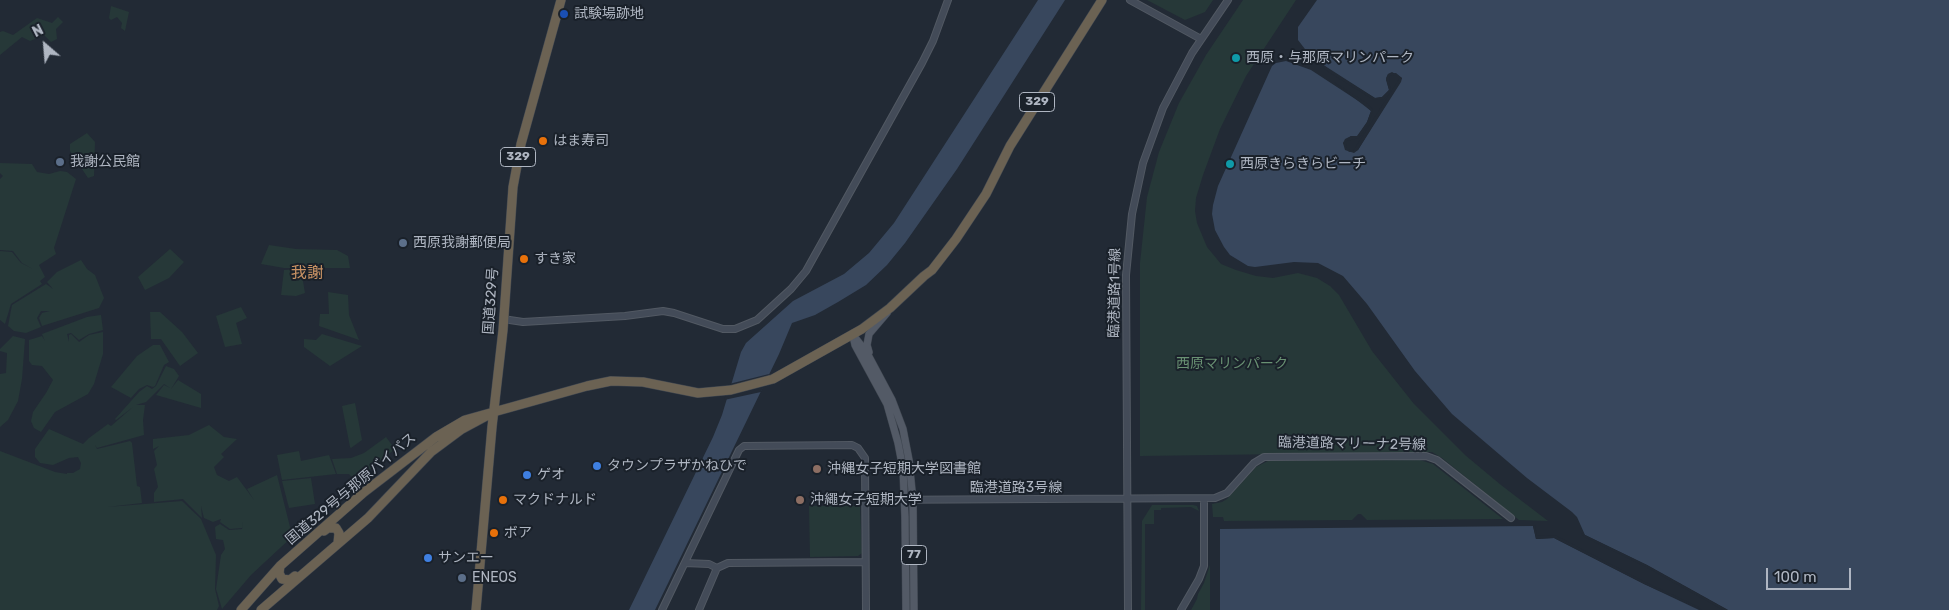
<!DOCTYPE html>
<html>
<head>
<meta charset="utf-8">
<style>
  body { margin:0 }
  #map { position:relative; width:1949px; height:610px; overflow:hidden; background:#222a35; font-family:Rubik,sans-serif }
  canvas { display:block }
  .north { position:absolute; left:20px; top:20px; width:50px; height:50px; -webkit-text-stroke:4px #1a212a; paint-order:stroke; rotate:333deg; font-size:14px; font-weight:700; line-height:20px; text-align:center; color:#afb6c2 }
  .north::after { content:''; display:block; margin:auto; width:18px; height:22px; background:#afb6c2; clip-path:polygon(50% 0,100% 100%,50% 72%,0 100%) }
  .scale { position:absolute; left:1766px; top:568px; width:85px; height:22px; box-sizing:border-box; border:2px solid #afb6c2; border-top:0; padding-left:6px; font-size:15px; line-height:18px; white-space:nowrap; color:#afb6c2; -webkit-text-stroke:4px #1a212a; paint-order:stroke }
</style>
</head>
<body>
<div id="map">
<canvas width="1949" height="610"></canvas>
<div class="north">N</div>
<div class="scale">100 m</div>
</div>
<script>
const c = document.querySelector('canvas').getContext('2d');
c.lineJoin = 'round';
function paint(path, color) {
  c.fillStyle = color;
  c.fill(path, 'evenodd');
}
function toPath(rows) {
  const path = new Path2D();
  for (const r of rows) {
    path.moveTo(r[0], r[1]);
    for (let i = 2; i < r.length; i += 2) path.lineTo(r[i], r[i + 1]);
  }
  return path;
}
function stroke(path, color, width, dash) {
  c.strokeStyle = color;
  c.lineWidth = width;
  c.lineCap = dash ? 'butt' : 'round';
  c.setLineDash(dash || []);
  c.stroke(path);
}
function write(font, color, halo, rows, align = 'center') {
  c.font = font + ' Rubik,"Noto Sans JP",sans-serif';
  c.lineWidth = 4;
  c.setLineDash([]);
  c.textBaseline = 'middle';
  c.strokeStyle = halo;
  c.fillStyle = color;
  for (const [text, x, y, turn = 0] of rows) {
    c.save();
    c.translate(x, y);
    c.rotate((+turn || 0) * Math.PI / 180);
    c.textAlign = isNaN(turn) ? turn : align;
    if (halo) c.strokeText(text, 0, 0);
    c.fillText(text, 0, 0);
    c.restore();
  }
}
paint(toPath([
  [1147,0,1213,0,1205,12,1185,20],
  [1243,0,1296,0,1246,76,1220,129,1203,175,1196,198,1195,211,1197,223,1207,247,1221,264,1236,270,1256,276,1273,278,1298,273,1317,278,1330,286,1339,295,1372,351,1414,404,1465,455,1501,485,1548,521,1519,520,1442,458,1432,452,1140,456,1140,263,1147,197,1159,152,1179,103,1206,55],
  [111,6,129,12,125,31,121,28,122,23,117,17,111,20,109,18],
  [58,17,63,22,56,29,57,39,51,42,44,35,30,41,22,37,0,55,0,32,3,31,13,35,37,18,52,23],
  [87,133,95,142,94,176,88,178,70,151,70,144],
  [0,163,32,164,37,172,49,174,60,171,67,172,76,179,54,248,56,254,39,265,45,277,40,281,42,284,11,304,5,324,0,320,0,251,12,252,21,263,33,269,22,263,13,251,0,250,0,179,3,176,0,173],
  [269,245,296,249,337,250,348,256,350,268,284,268,261,264],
  [170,249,184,262,169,278,145,290,138,277],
  [81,260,87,269,95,275,104,298,99,308,42,326,39,318,42,313,50,311,41,311,37,318,41,327,26,333,14,331,8,326,12,305,46,284,53,289,47,282,57,272],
  [301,269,305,293,296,296,281,295,284,270],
  [328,292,348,295,349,315,359,340,319,326,320,314,329,314],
  [241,307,247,318,236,323,242,344,225,347,216,316],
  [150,312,160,312,182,332,198,353,180,366,161,339,151,339],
  [101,315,103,330,89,334,79,340,71,333,67,334,69,342,69,335,71,334,79,342,89,335,103,332,103,354,94,384,88,394,55,412,41,432,34,428,31,421,33,412,46,393,53,380,42,366,32,365,29,361,29,340,42,336,45,341,42,334,87,317],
  [322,334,362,346,330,366,304,347,304,339,316,340],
  [13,336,25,339,22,379,18,401,8,420,0,427,0,374,6,373,7,353,0,351,0,349],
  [153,345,160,345,169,362,164,365,155,386,153,387,147,385,139,389,131,398,111,387,137,356],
  [166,366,174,369,179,376,171,389,178,380,201,394,201,408,156,395,164,385,170,388,164,384,146,402,136,405,145,405,143,420,144,435,97,448,95,445,97,449,130,441,132,443,137,486,140,487,142,503,107,507,182,501,201,519,216,555,215,589,219,606,217,610,0,610,0,451,55,472,67,474,67,473,73,473,80,469,81,463,78,457,69,458,53,465,40,463,35,457,35,449,49,429,83,444,89,438,108,424,111,426,133,407,116,420,115,419,139,392,147,386,152,389,156,386],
  [355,403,362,440,351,448,350,447,342,406],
  [209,425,224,437,237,439,221,454,224,457,214,467,217,475,229,481,237,477,254,500,247,489,277,475,290,527,294,535,251,575,222,609,216,589,221,555,225,549,223,540,216,539,215,527,220,524,229,530,242,529,243,520,242,528,230,529,220,522,221,519,213,522,204,518,201,506,202,518,183,499,154,502,154,493,158,487,154,469,157,465,154,451,159,446,153,449,153,439,189,435],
  [386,437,395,449,356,481,349,474,337,474,332,459,351,458,364,453],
  [299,451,301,461,329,455,336,474,282,480,277,455],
  [1420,460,1433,464,1503,519,1367,520,1361,514,1358,514,1352,520,1224,521,1223,517,1213,517,1212,504,1222,502,1227,499,1256,467,1268,461],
  [311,478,315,504,289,508,282,481],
  [1152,505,1193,505,1197,506,1199,511,1191,507,1161,508,1161,510,1154,510,1154,524,1145,524,1145,610,1141,610,1142,521],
  [809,506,860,506,862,553,858,556,810,557],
  [1210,565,1210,610,1191,610,1197,599,1198,594,1204,583]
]), '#263838');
paint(toPath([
  [1038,0,1065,0,957,169,905,243,887,265,866,285,838,302,815,315,792,323,779,354,655,610,629,610,713,437,722,415,741,352,746,343,793,301,844,274,869,253,894,223],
  [1317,0,1949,0,1949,610,1728,610,1647,565,1585,535,1577,517,1572,512,1527,478,1452,414,1415,371,1367,304,1343,276,1318,263,1294,262,1255,267,1248,266,1230,255,1224,247,1215,230,1212,214,1213,205,1218,186,1272,66,1276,63,1286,61,1311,70,1366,106,1371,111,1367,122,1357,137,1351,136,1343,143,1349,152,1358,150,1402,78,1392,72,1388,74,1386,78,1389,90,1382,97,1375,98,1331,71,1308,53,1298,40,1298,27],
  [1533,526,1536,539,1554,538,1644,584,1699,610,1220,610,1220,529]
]), '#38475d');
paint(toPath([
  [1322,64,1375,98,1382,97,1389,90,1386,80,1388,74,1396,73,1402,78,1401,82,1358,150,1354,153,1345,150,1343,143,1345,139,1351,136,1357,136,1367,122,1371,111,1334,82,1368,104,1373,110,1369,124,1359,138,1347,141,1346,144,1347,149,1353,151,1399,79,1395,75,1390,76,1389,80,1391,92,1384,99,1374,100,1330,73,1322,67],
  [769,374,761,392,724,400,729,384],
  [1535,525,1537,536,1555,535,1645,582,1697,606,1702,610,1644,584,1554,538,1536,539,1533,526],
  [1581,533,1647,565,1728,610,1723,610,1646,567,1584,537]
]), '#222a35');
const secondary = toPath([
  [1130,0,1201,39],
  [503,319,523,322,625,316,663,311,674,313,723,329,735,329,757,320,791,289,806,271,922,63,933,41,948,0],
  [866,500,1215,498,1227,493,1254,463,1264,457,1426,456,1437,460,1511,518],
  [685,563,709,564,717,568],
  [662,610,739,450,744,446,852,445,858,448,865,458,866,610],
  [699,610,717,568,728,563,865,562],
  [1128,610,1126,275,1132,214,1143,163,1163,108,1192,53,1228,0],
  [1181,610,1199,579,1204,566,1204,499]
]);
const primary = toPath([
  [853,335,867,353,892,400,903,429,909,460,913,501,914,610],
  [853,336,855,345,887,404,898,443,903,469,905,517,906,610],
  [869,352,867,345,869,334,887,313]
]);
const highway = toPath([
  [324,531,328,528,336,528,339,533,338,543],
  [280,566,279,573,282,579,290,580,295,576],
  [241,610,280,566,363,493,436,437,465,420,587,386,611,381,643,382,698,393,731,390,773,379,862,329,890,308,924,276,932,270,956,239,986,194,1010,146,1102,0],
  [261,610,368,518,431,452,462,429,488,415],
  [476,610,492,427,503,330,513,187,521,144,561,0]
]);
stroke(secondary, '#525963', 8);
stroke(primary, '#3e454f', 8);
stroke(highway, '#3f4650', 10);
stroke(secondary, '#434b58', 6);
stroke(primary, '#535a66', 7);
stroke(highway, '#6b6253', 9);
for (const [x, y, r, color] of [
  [564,14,5,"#1a4fb4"],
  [1236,58,5,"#0f9aa8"],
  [543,141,5,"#e8710a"],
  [60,162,5,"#5c6f8a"],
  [1230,164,5,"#0f9aa8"],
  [403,243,5,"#5c6f8a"],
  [524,259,5,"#e8710a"],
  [597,466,5,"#3f7fe0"],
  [817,469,5,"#8d6e63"],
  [527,475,5,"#3f7fe0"],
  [503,500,5,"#e8710a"],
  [800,500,5,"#8d6e63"],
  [494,533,5,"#e8710a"],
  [428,558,5,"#3f7fe0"],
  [462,578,5,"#5c6f8a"]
]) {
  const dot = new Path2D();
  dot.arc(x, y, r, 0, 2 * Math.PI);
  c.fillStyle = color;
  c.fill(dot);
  stroke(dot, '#1a212a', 2);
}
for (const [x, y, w] of [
  [1037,102,35],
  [518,157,35],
  [914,555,25]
]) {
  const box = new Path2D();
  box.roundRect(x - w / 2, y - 9.5, w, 19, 4);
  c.fillStyle = '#1a212a';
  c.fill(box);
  stroke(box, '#afb6c2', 1);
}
write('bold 12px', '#afb6c2', null, [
  ["329",1037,102],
  ["329",518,157],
  ["77",914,555]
]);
write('14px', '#afb6c2', '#1a212a', [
  ["試験場跡地",574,14],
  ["西原・与那原マリンパーク",1246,58],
  ["はま寿司",553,141],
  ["我謝公民館",70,162],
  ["西原きらきらビーチ",1240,164],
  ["西原我謝郵便局",413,243],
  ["すき家",534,259],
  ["タウンプラザかねひで",607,466],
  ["沖縄女子短期大学図書館",827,469],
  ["ゲオ",537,475],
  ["マクドナルド",513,500],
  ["沖繩女子短期大学",810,500],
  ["ボア",504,533],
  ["サンエー",438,558],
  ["ENEOS",472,578]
], 'left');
write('14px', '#afb6c2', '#1a212a', [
  ["臨港道路1号線",1115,293,-89],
  ["国道329号",491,301,-86],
  ["臨港道路マリーナ2号線",1352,444,1],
  ["臨港道路3号線",1016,488],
  ["国道329号与那原バイパス",351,489,-40]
]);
write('14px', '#699173', '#1a212a', [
  ["西原マリンパーク",1232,364]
]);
write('16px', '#c99264', '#1a212a', [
  ["我謝",307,273]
]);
</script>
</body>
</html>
